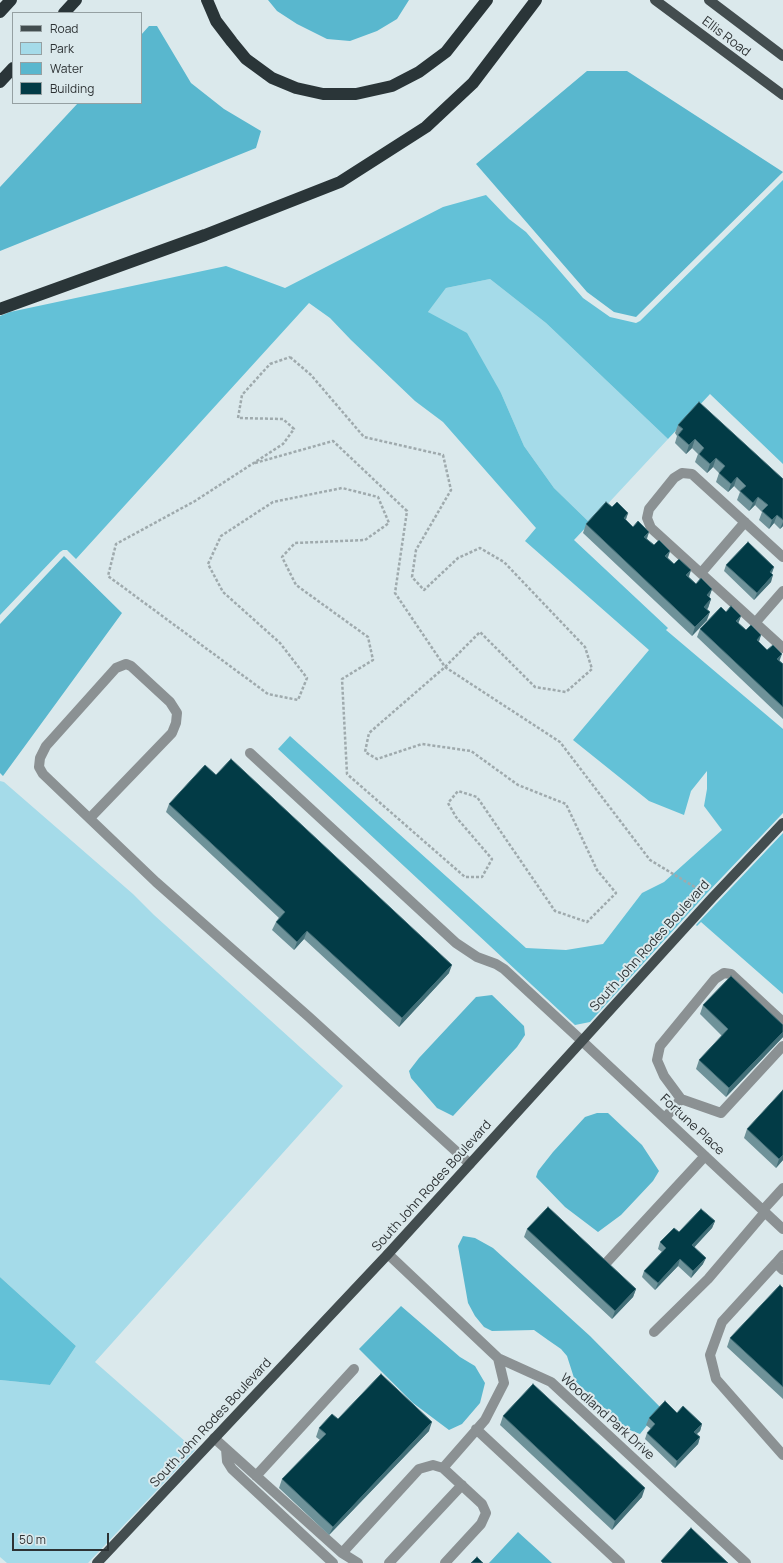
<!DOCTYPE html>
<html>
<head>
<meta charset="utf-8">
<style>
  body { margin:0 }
  #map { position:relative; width:783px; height:1563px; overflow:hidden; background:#dbe9ec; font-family:Manrope,sans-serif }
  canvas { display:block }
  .legend { position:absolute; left:12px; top:12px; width:130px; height:92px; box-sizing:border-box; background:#dbe9ec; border:1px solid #95a0a2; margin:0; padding:5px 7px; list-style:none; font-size:12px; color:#2d3234 }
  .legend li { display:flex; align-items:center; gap:8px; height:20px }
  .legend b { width:20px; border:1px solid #95a0a2 }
  .scale { position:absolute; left:12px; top:1533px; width:97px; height:18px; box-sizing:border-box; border:2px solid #2d3234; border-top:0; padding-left:5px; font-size:12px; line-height:14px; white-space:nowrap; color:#2d3234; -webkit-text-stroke:3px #dbe9ec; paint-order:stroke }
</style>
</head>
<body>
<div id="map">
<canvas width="783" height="1563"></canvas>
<ul class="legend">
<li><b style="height:5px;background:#434d4f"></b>Road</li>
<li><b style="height:11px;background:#a5dbe9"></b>Park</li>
<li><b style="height:11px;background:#59b7ce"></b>Water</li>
<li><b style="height:11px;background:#023b46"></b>Building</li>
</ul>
<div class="scale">50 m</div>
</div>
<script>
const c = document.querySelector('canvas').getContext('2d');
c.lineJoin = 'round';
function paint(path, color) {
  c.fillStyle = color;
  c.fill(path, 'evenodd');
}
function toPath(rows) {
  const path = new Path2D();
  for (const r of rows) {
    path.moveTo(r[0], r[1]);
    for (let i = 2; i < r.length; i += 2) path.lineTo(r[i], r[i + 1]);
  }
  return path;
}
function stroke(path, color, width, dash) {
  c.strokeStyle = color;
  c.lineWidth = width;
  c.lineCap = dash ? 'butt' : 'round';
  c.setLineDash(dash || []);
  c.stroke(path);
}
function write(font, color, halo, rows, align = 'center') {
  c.font = font + ' Manrope,sans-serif';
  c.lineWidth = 4;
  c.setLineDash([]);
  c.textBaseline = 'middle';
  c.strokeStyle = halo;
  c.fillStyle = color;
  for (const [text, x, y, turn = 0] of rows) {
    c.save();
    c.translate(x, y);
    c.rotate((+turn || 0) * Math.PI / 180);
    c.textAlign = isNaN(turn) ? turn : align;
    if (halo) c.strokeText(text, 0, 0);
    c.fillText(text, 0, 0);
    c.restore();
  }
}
paint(toPath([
  [490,279,546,323,668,439,590,523,554,488,524,446,501,393,428,312,446,288],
  [0,781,4,782,133,894,154,915,343,1086,95,1362,195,1450,88,1563,7,1563,0,1557,0,1380,50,1385,76,1346,0,1277]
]), '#a5dbe9');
paint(toPath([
  [783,180,783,464,710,394,668,439,546,323,490,279,446,288,428,312,467,333,501,393,524,446,554,488,590,523,574,540,668,628,666,630,783,729,783,813,707,893,590,1022,575,1025,278,749,290,736,526,948,566,950,603,944,642,893,664,882,722,830,704,806,707,789,707,771,691,791,684,815,649,801,573,740,649,650,525,541,536,528,443,422,415,401,351,340,330,318,309,303,76,559,67,550,63,550,60,552,0,615,0,316,10,312,226,266,285,288,443,207,486,195,509,219,526,232,583,298,610,317,636,323,640,321],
  [783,833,783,994,701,922,697,926,696,925],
  [0,1277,76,1346,50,1385,0,1380]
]), '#63c1d7');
paint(toPath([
  [268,0,409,0,397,19,377,31,350,41,327,39,297,24,277,11],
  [149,26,157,26,191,83,224,109,261,131,256,148,0,251,0,187,78,103,141,103,141,35],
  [587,71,627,71,783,172,636,317,614,312,587,292,476,164],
  [64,556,122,613,3,776,0,773,0,624],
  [492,995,524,1026,525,1035,517,1047,453,1116,437,1108,411,1078,409,1071,419,1058,476,997],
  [597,1113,608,1113,642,1145,659,1171,653,1181,621,1215,598,1232,565,1207,536,1177,538,1171,553,1152,585,1117],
  [463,1236,475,1238,493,1248,590,1336,661,1408,640,1434,627,1429,575,1381,567,1356,561,1349,548,1340,534,1330,492,1331,484,1327,475,1316,468,1303,458,1246],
  [401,1306,460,1357,475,1366,485,1383,480,1403,462,1424,449,1430,413,1403,359,1349],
  [518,1532,552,1563,489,1563]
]), '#59b7ce');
stroke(toPath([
  [290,357,311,375,364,437,443,455,451,490,416,550,412,577,424,590,458,558,480,548,504,562,585,647,592,669,566,692,535,687,480,632,445,667,369,733,365,752,377,759,422,744,471,751,518,785,566,804,597,870,616,893,587,922,555,911,477,797,458,791,448,803,456,817,492,859,482,877,465,877,347,774,342,679,373,660,368,637,296,585,282,557,295,543,365,540,389,523,378,497,342,488,273,502,221,536,208,564,223,592,280,643,307,678,298,700,268,694,108,576,116,544,195,501,283,444,294,429,283,419,238,418,242,395,270,364,290,357],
  [255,463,333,441,407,511,395,593,445,667,560,742,650,860,703,892]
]), '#9faaad', 2.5, [3, 2]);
stroke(toPath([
  [783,557,692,474,682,473,674,478,649,509,647,518,651,528,783,648],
  [701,573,745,522],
  [755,623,783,591],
  [250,753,456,943,477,957,496,964,504,969,582,1041,783,1229],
  [90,818,172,733,176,723,177,713,170,702,131,666,126,664,116,668,46,746,40,758,39,767,43,774,156,882,309,1017,470,1164],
  [783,1022,731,974,724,973,715,979,660,1046,657,1060,664,1076,681,1099,721,1113,783,1046],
  [665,1118,681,1099],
  [763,1210,783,1188],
  [388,1254,498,1358,551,1382,746,1563],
  [783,1255,776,1263,783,1270],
  [607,1262,705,1156],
  [776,1263,722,1322,710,1355,716,1379,783,1455],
  [654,1332,708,1279,765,1212],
  [476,1429,620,1563],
  [214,1438,342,1553,358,1563],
  [226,1449,227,1461,232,1469,333,1563],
  [443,1468,485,1420,504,1383,498,1358],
  [256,1476,354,1369],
  [342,1553,419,1469,433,1465,443,1468,482,1504,486,1513,481,1524,445,1563],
  [389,1563,462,1485]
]), '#8b9193', 10);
stroke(toPath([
  [655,0,783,95],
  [709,0,783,56],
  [97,1563,388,1254,712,898,783,823]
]), '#434d4f', 10);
stroke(toPath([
  [207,0,216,21,232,42,246,59,272,78,296,88,323,94,356,94,392,86,419,72,446,52,487,0],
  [0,12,11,0],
  [64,13,76,0],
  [0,82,13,68],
  [0,309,205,235,340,182,426,127,473,83,536,0]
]), '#2a3538', 12);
paint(toPath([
  [678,425,783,479,783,526,780,529,774,523,769,529,759,520,762,512,755,505,749,511,737,500,740,492,734,486,728,492,716,482,719,473,713,467,707,473,695,462,698,454,692,448,686,454,675,443,677,436,675,433],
  [612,507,628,513,626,520,633,527,649,532,647,539,654,545,670,551,668,558,674,564,691,570,689,577,696,584,712,589,709,597,711,599,708,608,707,609,707,620,692,636,583,533,586,524],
  [726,565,772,573,771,582,754,600,724,571],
  [726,612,741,616,738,623,746,630,761,635,759,642,783,664,783,719,697,637,700,629],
  [216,775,449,973,399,1027,304,939,294,950,272,930,276,922,279,918,166,812,169,804],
  [703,1005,783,1025,783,1037,726,1097,696,1069,699,1060,722,1036,700,1014],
  [747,1129,783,1160,776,1168,744,1138],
  [715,1221,712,1228,694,1247,703,1264,691,1278,678,1266,655,1290,642,1277,644,1271,662,1252,658,1249,660,1242,679,1232],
  [527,1229,636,1289,633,1297,612,1319,524,1237],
  [783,1288,783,1399,727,1347,730,1338],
  [503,1416,642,1497,612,1530,500,1425],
  [649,1418,702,1424,700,1431,696,1434,700,1437,698,1444,675,1468,645,1439,647,1433,651,1429,646,1425],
  [338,1419,429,1431,329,1535,279,1488,282,1479,320,1440,316,1437,319,1428]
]), '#6e9299');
paint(toPath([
  [695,439,692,448,686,454,689,445],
  [716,458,713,467,707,473,710,464],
  [737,477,734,486,728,492,731,484],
  [758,497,755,505,749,511,753,503],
  [628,513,625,521,624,518],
  [777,515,774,523,769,529,772,520],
  [783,522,783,526,780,529],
  [649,532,646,540,644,537],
  [670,551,667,559,665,556],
  [774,567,772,573,770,572],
  [691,570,688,578,686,575],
  [773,575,771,582,754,600,757,593],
  [712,589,709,598,707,595],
  [711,599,708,608,701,615,704,607],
  [710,612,707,620,692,636,695,627],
  [741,616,738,624,736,621],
  [761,635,758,643,757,640],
  [782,654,779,662,777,659],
  [307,931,304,939,294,950,297,942],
  [452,965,449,973,399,1027,402,1018],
  [783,1032,783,1037,726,1097,729,1088],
  [783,1155,783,1160,776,1168,779,1159],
  [715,1221,712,1228,690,1252,692,1245],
  [706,1258,703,1264,691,1278,693,1271],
  [680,1259,678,1266,655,1290,658,1283],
  [636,1289,633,1297,612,1319,615,1311],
  [432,1422,429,1431,329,1535,333,1527],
  [702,1424,700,1431,692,1439,694,1432],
  [700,1437,698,1444,675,1468,677,1461],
  [645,1488,642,1497,612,1530,615,1521]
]), '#436f78');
const building = toPath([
  [699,402,783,479,783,520,777,515,772,520,762,511,768,505,758,497,753,503,740,491,746,486,737,477,731,484,719,473,725,466,716,458,710,464,699,454,704,448,695,439,689,445,678,435,683,429,678,425,699,402],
  [606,502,612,507,617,502,628,513,624,518,633,527,638,521,649,532,644,537,654,545,659,540,670,551,665,556,674,564,679,559,691,570,686,575,696,584,701,578,712,589,707,595,711,599,704,607,710,612,695,627,586,524,606,502],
  [748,542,774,567,770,572,773,575,757,593,726,565,748,542],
  [731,606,741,616,736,621,746,630,751,625,761,635,757,640,767,650,773,645,782,654,777,659,783,664,783,707,700,629,721,607,726,612,731,606],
  [231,759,452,965,402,1018,307,931,297,942,276,922,285,912,169,804,205,765,216,775,231,759],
  [731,976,783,1025,783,1032,729,1088,699,1060,728,1029,703,1005,731,976],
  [783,1090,783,1155,779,1159,747,1129,783,1090],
  [548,1207,636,1289,615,1311,527,1229,548,1207],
  [701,1209,715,1221,692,1245,706,1258,693,1271,680,1259,658,1283,644,1271,666,1248,660,1242,674,1228,679,1232,701,1209],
  [780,1285,783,1288,783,1387,730,1338,780,1285],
  [381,1374,432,1422,333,1527,282,1479,326,1434,319,1428,332,1414,338,1419,381,1374],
  [533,1384,645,1488,615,1521,503,1416,533,1384],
  [665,1401,677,1413,683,1406,702,1424,694,1432,700,1437,677,1461,647,1433,655,1424,649,1418,665,1401],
  [691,1528,728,1563,663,1563,661,1561,691,1528],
  [477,1557,483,1563,471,1563,477,1557]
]);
paint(building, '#023b46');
stroke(building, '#436f78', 1);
write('13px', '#2d3234', '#dbe9ec', [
  ["Ellis Road",726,37,37],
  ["South John Rodes Boulevard",650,946,-48],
  ["Fortune Place",692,1125,43],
  ["South John Rodes Boulevard",432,1186,-48],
  ["Woodland Park Drive",607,1417,42],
  ["South John Rodes Boulevard",211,1423,-47]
]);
</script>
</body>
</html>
